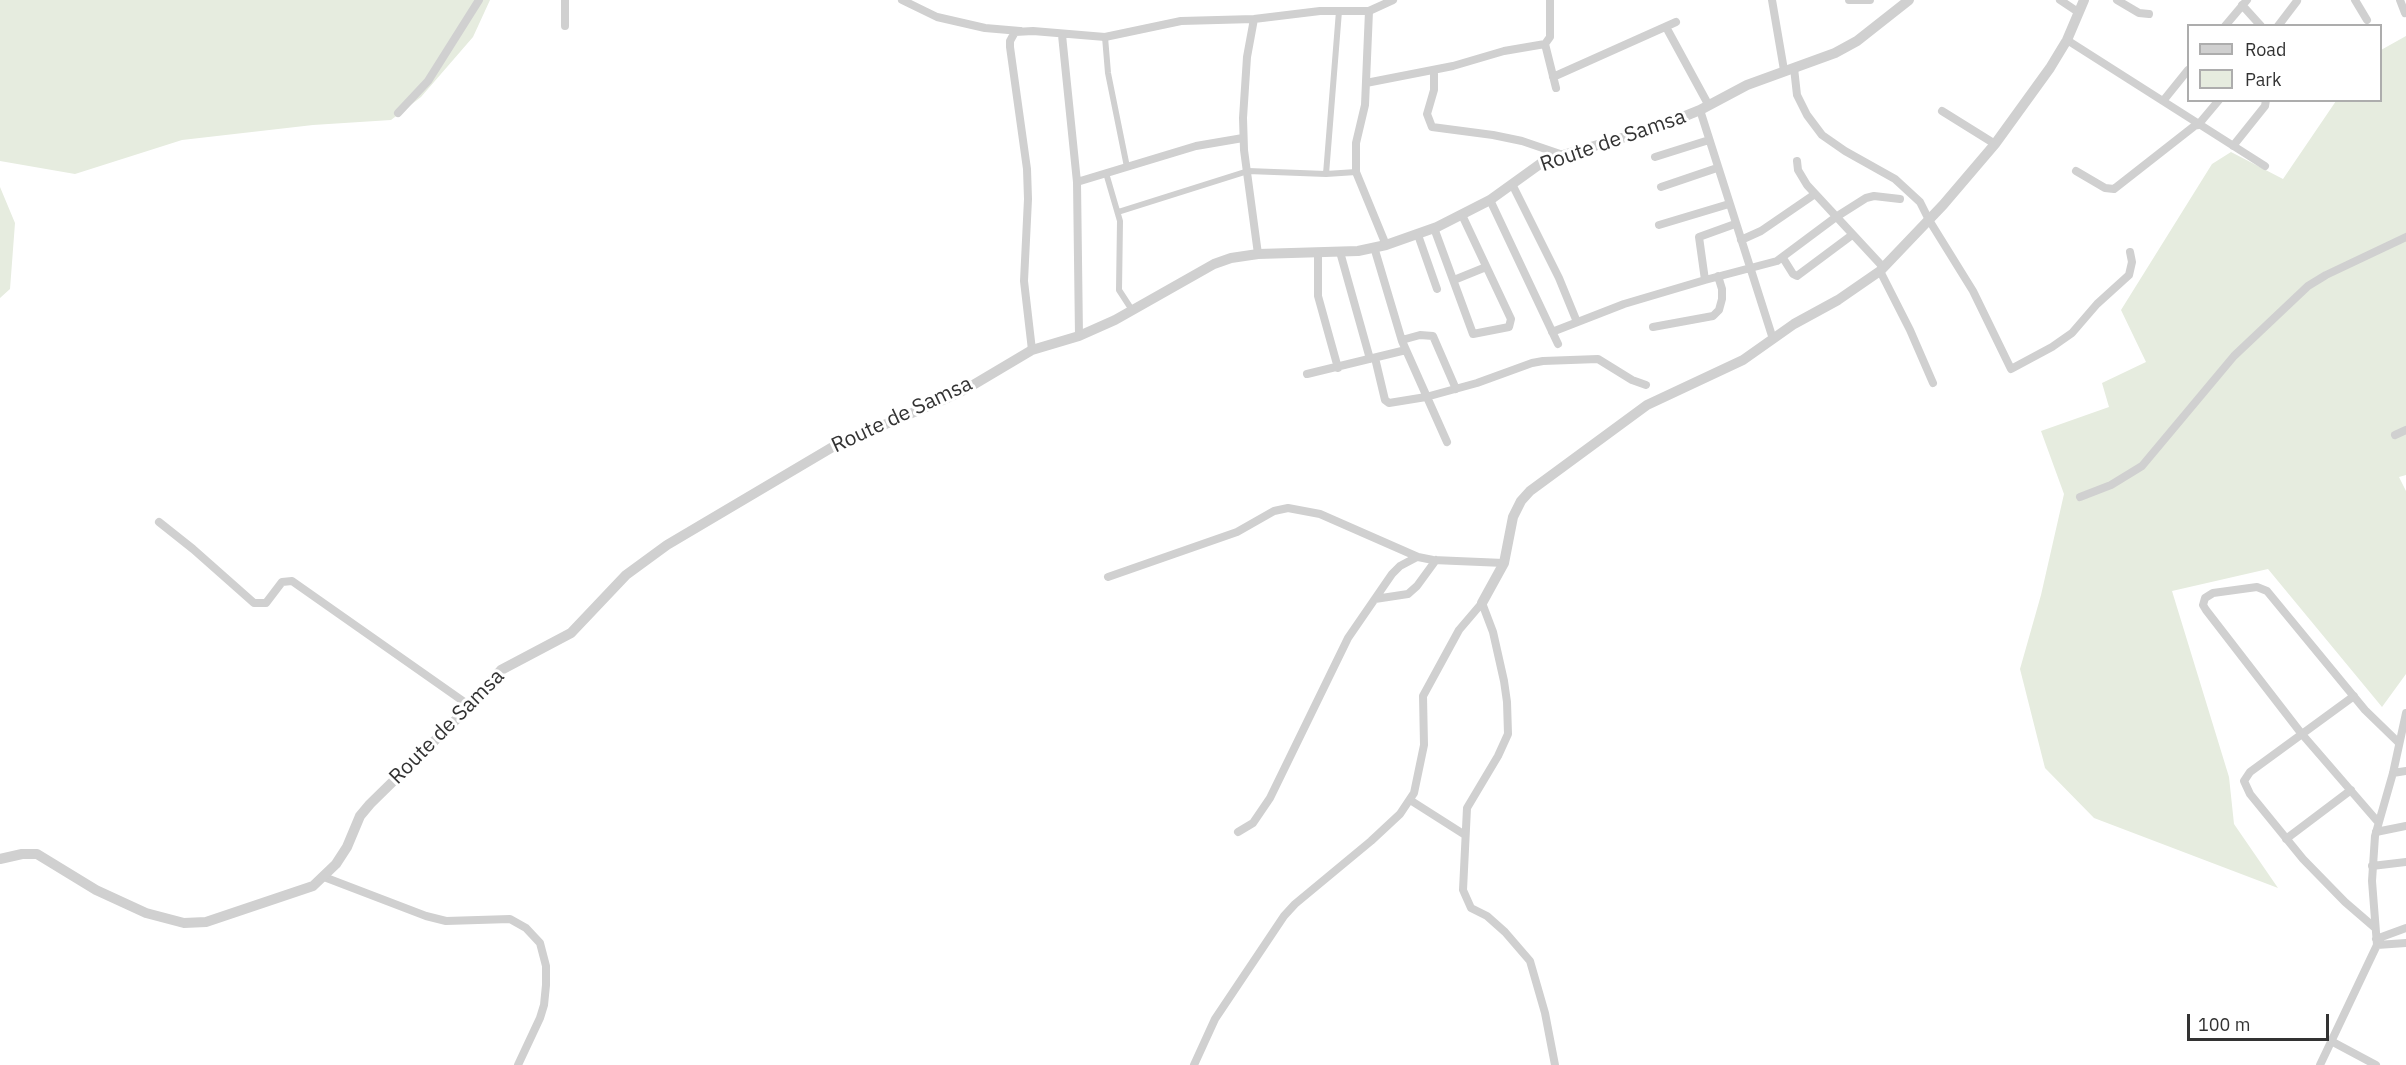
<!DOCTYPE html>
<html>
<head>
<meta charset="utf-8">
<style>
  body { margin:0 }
  #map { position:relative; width:2406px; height:1065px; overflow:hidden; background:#fff; font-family:"IBM Plex Sans",sans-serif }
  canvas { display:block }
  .legend { position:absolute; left:2187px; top:24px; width:195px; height:78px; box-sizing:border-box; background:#fff; border:2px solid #adadad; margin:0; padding:8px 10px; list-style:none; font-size:18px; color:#333 }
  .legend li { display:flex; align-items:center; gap:12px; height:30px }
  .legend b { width:30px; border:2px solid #adadad }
  .scale { position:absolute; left:2187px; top:1014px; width:142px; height:27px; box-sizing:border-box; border:3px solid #333; border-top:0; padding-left:8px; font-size:18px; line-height:21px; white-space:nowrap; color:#333; -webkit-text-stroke:4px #fff; paint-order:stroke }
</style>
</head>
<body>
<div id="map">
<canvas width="2406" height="1065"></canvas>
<ul class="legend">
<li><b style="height:8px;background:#d0d0d0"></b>Road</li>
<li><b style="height:16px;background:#e6ecdf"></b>Park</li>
</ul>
<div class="scale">100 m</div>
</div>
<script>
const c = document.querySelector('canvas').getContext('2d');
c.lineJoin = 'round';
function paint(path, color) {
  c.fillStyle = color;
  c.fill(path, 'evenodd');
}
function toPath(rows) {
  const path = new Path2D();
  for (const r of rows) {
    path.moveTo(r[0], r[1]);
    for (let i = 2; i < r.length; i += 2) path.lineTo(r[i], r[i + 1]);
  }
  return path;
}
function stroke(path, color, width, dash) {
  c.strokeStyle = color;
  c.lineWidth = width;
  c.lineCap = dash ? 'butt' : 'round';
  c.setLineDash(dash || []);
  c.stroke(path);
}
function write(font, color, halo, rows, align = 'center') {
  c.font = font + ' "IBM Plex Sans",sans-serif';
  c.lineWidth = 6;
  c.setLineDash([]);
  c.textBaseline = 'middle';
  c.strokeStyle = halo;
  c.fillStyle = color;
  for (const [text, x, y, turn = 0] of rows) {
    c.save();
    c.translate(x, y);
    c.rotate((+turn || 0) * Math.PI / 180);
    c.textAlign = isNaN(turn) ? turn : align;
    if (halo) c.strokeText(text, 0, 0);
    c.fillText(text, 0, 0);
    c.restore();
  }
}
paint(toPath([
  [0,0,490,0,473,37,421,97,391,120,313,125,182,140,75,174,0,161],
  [2406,36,2406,475,2399,477,2406,491,2406,674,2382,707,2268,569,2172,591,2229,777,2234,824,2278,888,2094,818,2045,768,2020,669,2041,595,2064,494,2041,431,2109,407,2102,383,2146,362,2121,310,2212,164,2231,152,2283,179,2336,101,2380,100,2381,50],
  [0,187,15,223,10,289,0,298]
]), '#e6ecdf');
stroke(toPath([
  [1105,37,1108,73,1127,167],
  [1106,173,1120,221,1119,290,1132,310],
  [1326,174,1339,11],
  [1118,212,1248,171,1326,174,1356,172]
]), '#d0d0d0', 6);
stroke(toPath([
  [902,0,937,17,985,28,1020,31],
  [1772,0,1784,70],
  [1849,0,1870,0],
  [2060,0,2078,12],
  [2117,0,2139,13,2149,14],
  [2355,0,2367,20],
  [2400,0,2405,13],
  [2242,5,2261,26],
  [1369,11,1365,105,1356,143,1356,172,1386,245],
  [1254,19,1247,57,1243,118,1244,150,1258,254],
  [565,26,565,0],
  [2225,26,2247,0],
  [2278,26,2297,1],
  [1666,27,1708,104],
  [1062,35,1077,182,1079,336],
  [2067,40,2265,166],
  [1545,44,1556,88],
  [1794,68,1797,95,1807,115,1822,135,1845,151,1895,179,1920,202,1929,220,1973,291,2011,369,2052,347,2072,333,2097,304,2129,275,2132,262,2130,252],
  [1434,70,1434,90,1427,114,1432,127,1493,135,1522,141,1563,155],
  [1553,77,1676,22],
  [1366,83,1453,66,1504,51,1545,44,1550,37,1550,0],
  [2163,101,2188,70],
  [1700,110,1773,339],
  [1942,111,1995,144],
  [398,113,428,81,479,0],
  [2198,125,2219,100],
  [2233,146,2265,106,2266,100],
  [1655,157,1709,140],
  [1797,161,1798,170,1807,185,1883,267],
  [2076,171,2105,188,2114,189,2197,124],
  [1077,182,1196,146,1243,138],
  [1512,184,1559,278,1577,322],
  [1661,187,1717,168],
  [1490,200,1558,344],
  [1735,224,1699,237,1705,280,1777,261,1836,217,1866,198,1874,196,1900,199],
  [1659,225,1729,204],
  [1434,228,1473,334,1509,327,1511,319,1462,215],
  [1418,235,1437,289],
  [1741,240,1761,231,1815,194],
  [1374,247,1402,341,1447,442],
  [1340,252,1370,359],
  [1318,253,1318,296,1338,368],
  [1783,258,1793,274,1797,276,1852,235],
  [1880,271,1910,330,1933,383],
  [1454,280,1486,267],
  [1653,327,1713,316,1719,310,1722,299,1722,289,1718,276],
  [1552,332,1624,304,1705,280],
  [1402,340,1420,335,1433,336,1456,389],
  [1032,350,1024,281,1028,199,1027,169,1010,47,1010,41,1015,32,1033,31,1105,37,1181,21,1254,19,1320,11,1369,11,1393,0],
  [1375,358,1385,400,1389,403,1426,397,1477,383,1532,363,1543,361,1598,359,1632,380,1646,385],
  [1307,374,1406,350],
  [2395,435,2406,430],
  [2080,497,2111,485,2142,466,2234,356,2308,286,2326,275,2406,237],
  [159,522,193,549,254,603,266,603,282,582,292,581,470,706],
  [1108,577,1237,532,1274,511,1288,508,1320,514,1418,557,1433,560,1504,563],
  [1375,599,1408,594,1417,586,1436,560],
  [2354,696,2250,772,2244,781,2250,794,2303,859,2345,902,2374,927],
  [2393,773,2406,771],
  [1410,800,1465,835],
  [2378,822,2301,733,2206,610,2203,605,2205,598,2213,593,2257,587,2267,591,2365,710,2399,743],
  [1238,832,1253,823,1270,798,1348,638,1392,574,1400,566,1417,557],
  [2376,832,2406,826],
  [2286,839,2351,790],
  [2372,866,2406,862],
  [324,877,426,916,446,921,510,919,526,928,540,943,546,966,546,985,544,1005,540,1018,518,1065],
  [2376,939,2406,928],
  [2377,945,2406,943],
  [2331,1041,2376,1065],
  [1194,1065,1215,1019,1284,916,1295,904,1371,841,1400,814,1414,793,1424,745,1423,696,1459,630,1482,603,1493,632,1504,681,1507,702,1508,734,1498,756,1467,808,1463,890,1471,908,1487,916,1505,932,1530,961,1545,1013,1555,1065],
  [2320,1065,2377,945,2372,881,2375,836,2393,773,2406,713]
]), '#d0d0d0', 8);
stroke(toPath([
  [1482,603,1504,563,1513,517,1521,501,1530,491,1647,405,1743,360,1794,324,1838,300,1880,271,1943,205,1995,144,2050,68,2067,40,2084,0],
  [0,859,22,854,37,854,96,890,146,913,184,923,206,922,313,886,336,864,347,847,360,816,370,804,470,706,501,670,571,633,626,575,667,545,836,445,943,400,968,388,1032,350,1079,336,1115,320,1214,264,1231,258,1258,254,1358,251,1386,245,1437,227,1490,200,1540,164,1563,155,1653,129,1700,110,1747,85,1835,53,1857,41,1909,0]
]), '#d0d0d0', 10);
write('21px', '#333', '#fff', [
  ["Route de Samsa",1613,141,-19],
  ["Route de Samsa",902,415,-25],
  ["Route de Samsa",447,727,-45]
]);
</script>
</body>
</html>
